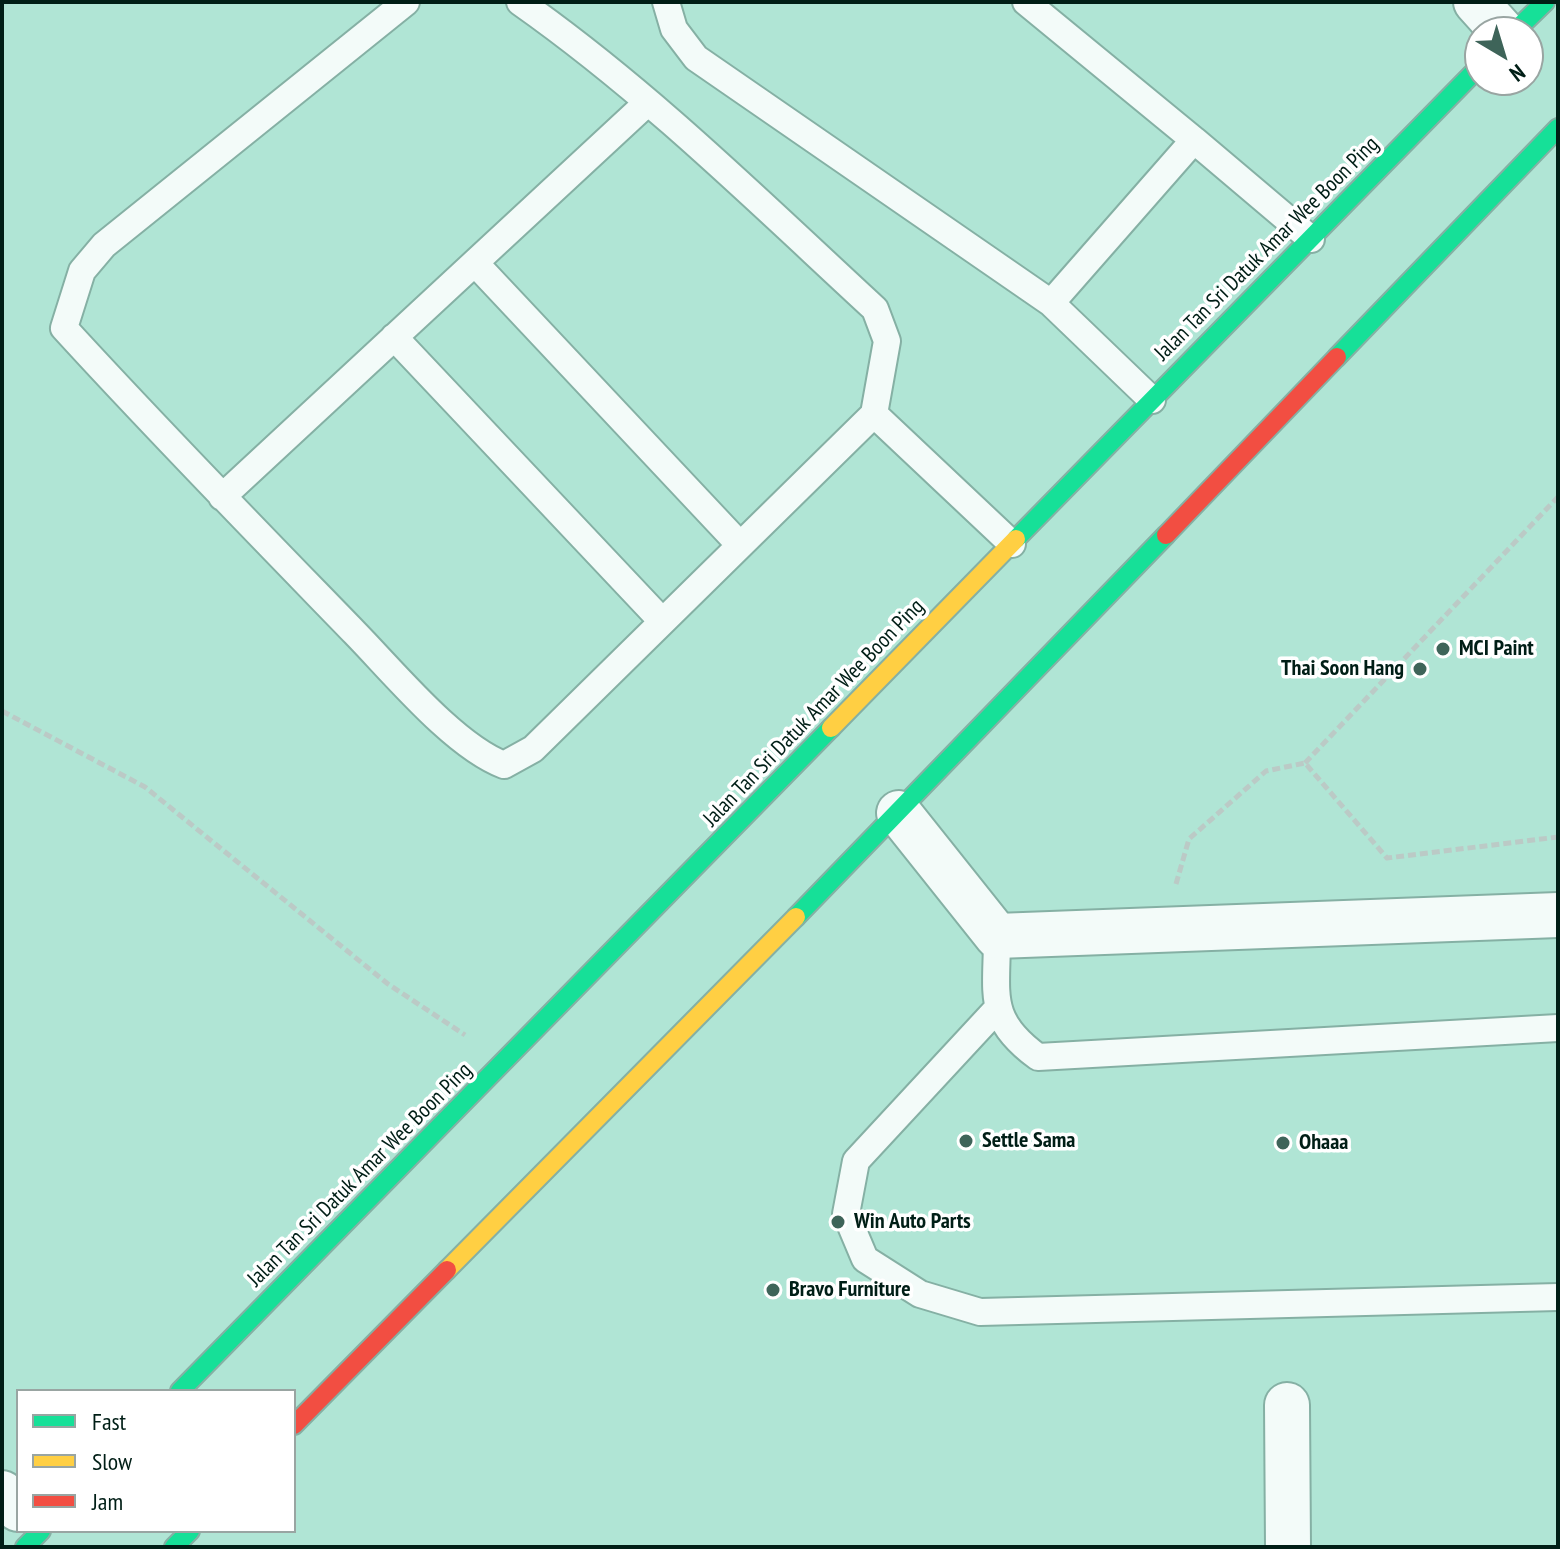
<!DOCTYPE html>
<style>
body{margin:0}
#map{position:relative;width:1560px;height:1549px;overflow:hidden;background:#b0e5d5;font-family:"PT Sans Narrow",sans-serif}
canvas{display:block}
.frame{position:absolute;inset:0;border:4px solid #001e16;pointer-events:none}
.legend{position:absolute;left:16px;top:1389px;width:280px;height:144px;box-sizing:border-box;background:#fff;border:2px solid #99a5a2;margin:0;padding:10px 14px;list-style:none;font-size:24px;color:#001e16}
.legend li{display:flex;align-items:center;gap:16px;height:40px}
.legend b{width:40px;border:2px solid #99a5a2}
.north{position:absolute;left:1464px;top:16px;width:80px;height:80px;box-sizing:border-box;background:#fff;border:2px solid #99a5a2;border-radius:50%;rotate:142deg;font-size:22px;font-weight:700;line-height:32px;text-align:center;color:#001e16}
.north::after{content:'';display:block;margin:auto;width:28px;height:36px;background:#3e6459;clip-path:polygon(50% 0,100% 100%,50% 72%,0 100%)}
</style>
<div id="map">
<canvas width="1560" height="1549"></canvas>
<div class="frame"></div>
<ul class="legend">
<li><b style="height:10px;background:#16e098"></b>Fast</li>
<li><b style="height:10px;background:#ffcf43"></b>Slow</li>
<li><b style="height:10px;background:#f24e42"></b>Jam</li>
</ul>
<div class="north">N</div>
</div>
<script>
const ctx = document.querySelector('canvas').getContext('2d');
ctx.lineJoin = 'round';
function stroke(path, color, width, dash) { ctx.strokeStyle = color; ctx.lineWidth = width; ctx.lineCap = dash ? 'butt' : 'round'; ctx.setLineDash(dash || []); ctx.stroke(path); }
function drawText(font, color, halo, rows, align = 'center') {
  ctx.font = font + ' "PT Sans Narrow",sans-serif'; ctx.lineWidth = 7; ctx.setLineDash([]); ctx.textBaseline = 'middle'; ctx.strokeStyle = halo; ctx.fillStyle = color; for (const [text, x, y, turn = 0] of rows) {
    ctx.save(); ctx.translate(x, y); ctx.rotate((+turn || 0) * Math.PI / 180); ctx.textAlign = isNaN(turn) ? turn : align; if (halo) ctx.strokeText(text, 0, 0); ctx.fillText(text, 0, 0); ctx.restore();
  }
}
const lane = new Path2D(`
 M406,2L104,245L82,271L64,328C159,432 257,532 355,633C394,673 454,746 504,765L533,749L874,414L887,341L875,309C760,203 648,92 520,2
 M666,2L674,29L696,58L1051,303
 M1026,2L1194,140
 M475,263L740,545
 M394,337L662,621
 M1152,400L1051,303L1194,140L1311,239
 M874,414L1012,544
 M222,497L647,103
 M997,936C997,995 986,1019 1038,1057L1558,1028
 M997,1009L856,1161L846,1214L865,1259L920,1294L980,1312L1558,1297`);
const street = new Path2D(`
 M1476,2L1503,32
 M899,813L997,936L1558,915
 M1287,1405L1288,1547
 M2,1493L18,1509`);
const fast = new Path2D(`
 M1514,32L1545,2
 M1337,357L1558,128
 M1016,539L1480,66
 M796,917L1166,535
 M180,1391L831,728
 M25,1547L41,1531
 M174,1547L190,1531`);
const slow = new Path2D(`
 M831,728L1016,539
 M447,1270L796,917`);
const jam = new Path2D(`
 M1166,535L1337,357
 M294,1425L447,1270`);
stroke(lane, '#85b0a4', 30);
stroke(street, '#85b0a4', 48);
stroke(fast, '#85b0a4', 22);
stroke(slow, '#85b0a4', 22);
stroke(jam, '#85b0a4', 22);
stroke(new Path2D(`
 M2,711L145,787L388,984L465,1035
 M1305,763L1558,497
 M1176,884L1189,839L1266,771L1305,763L1387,858L1558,837`), '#bbcac6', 5, [8, 4]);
stroke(lane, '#f3fbf9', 26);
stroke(street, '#f3fbf9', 44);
stroke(fast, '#16e098', 18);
stroke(slow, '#ffcf43', 18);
stroke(jam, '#f24e42', 18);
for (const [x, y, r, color] of [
 [1443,649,8,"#3e6459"],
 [1420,669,8,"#3e6459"],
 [966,1141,8,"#3e6459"],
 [1283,1143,8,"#3e6459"],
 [838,1222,8,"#3e6459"],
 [773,1290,8,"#3e6459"]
]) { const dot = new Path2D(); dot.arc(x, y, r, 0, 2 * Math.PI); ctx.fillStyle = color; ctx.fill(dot); stroke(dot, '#fff', 3); }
drawText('22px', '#001e16', '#fff', [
 ["Jalan Tan Sri Datuk Amar Wee Boon Ping",1267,249,-45],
 ["Jalan Tan Sri Datuk Amar Wee Boon Ping",814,713,-46],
 ["Jalan Tan Sri Datuk Amar Wee Boon Ping",360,1175,-45]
]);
drawText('bold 22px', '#001e16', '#fff', [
 ["MCI Paint",1459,649],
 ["Thai Soon Hang",1404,669,"right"],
 ["Settle Sama",982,1141],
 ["Ohaaa",1299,1143],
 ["Win Auto Parts",854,1222],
 ["Bravo Furniture",789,1290]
], 'left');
</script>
